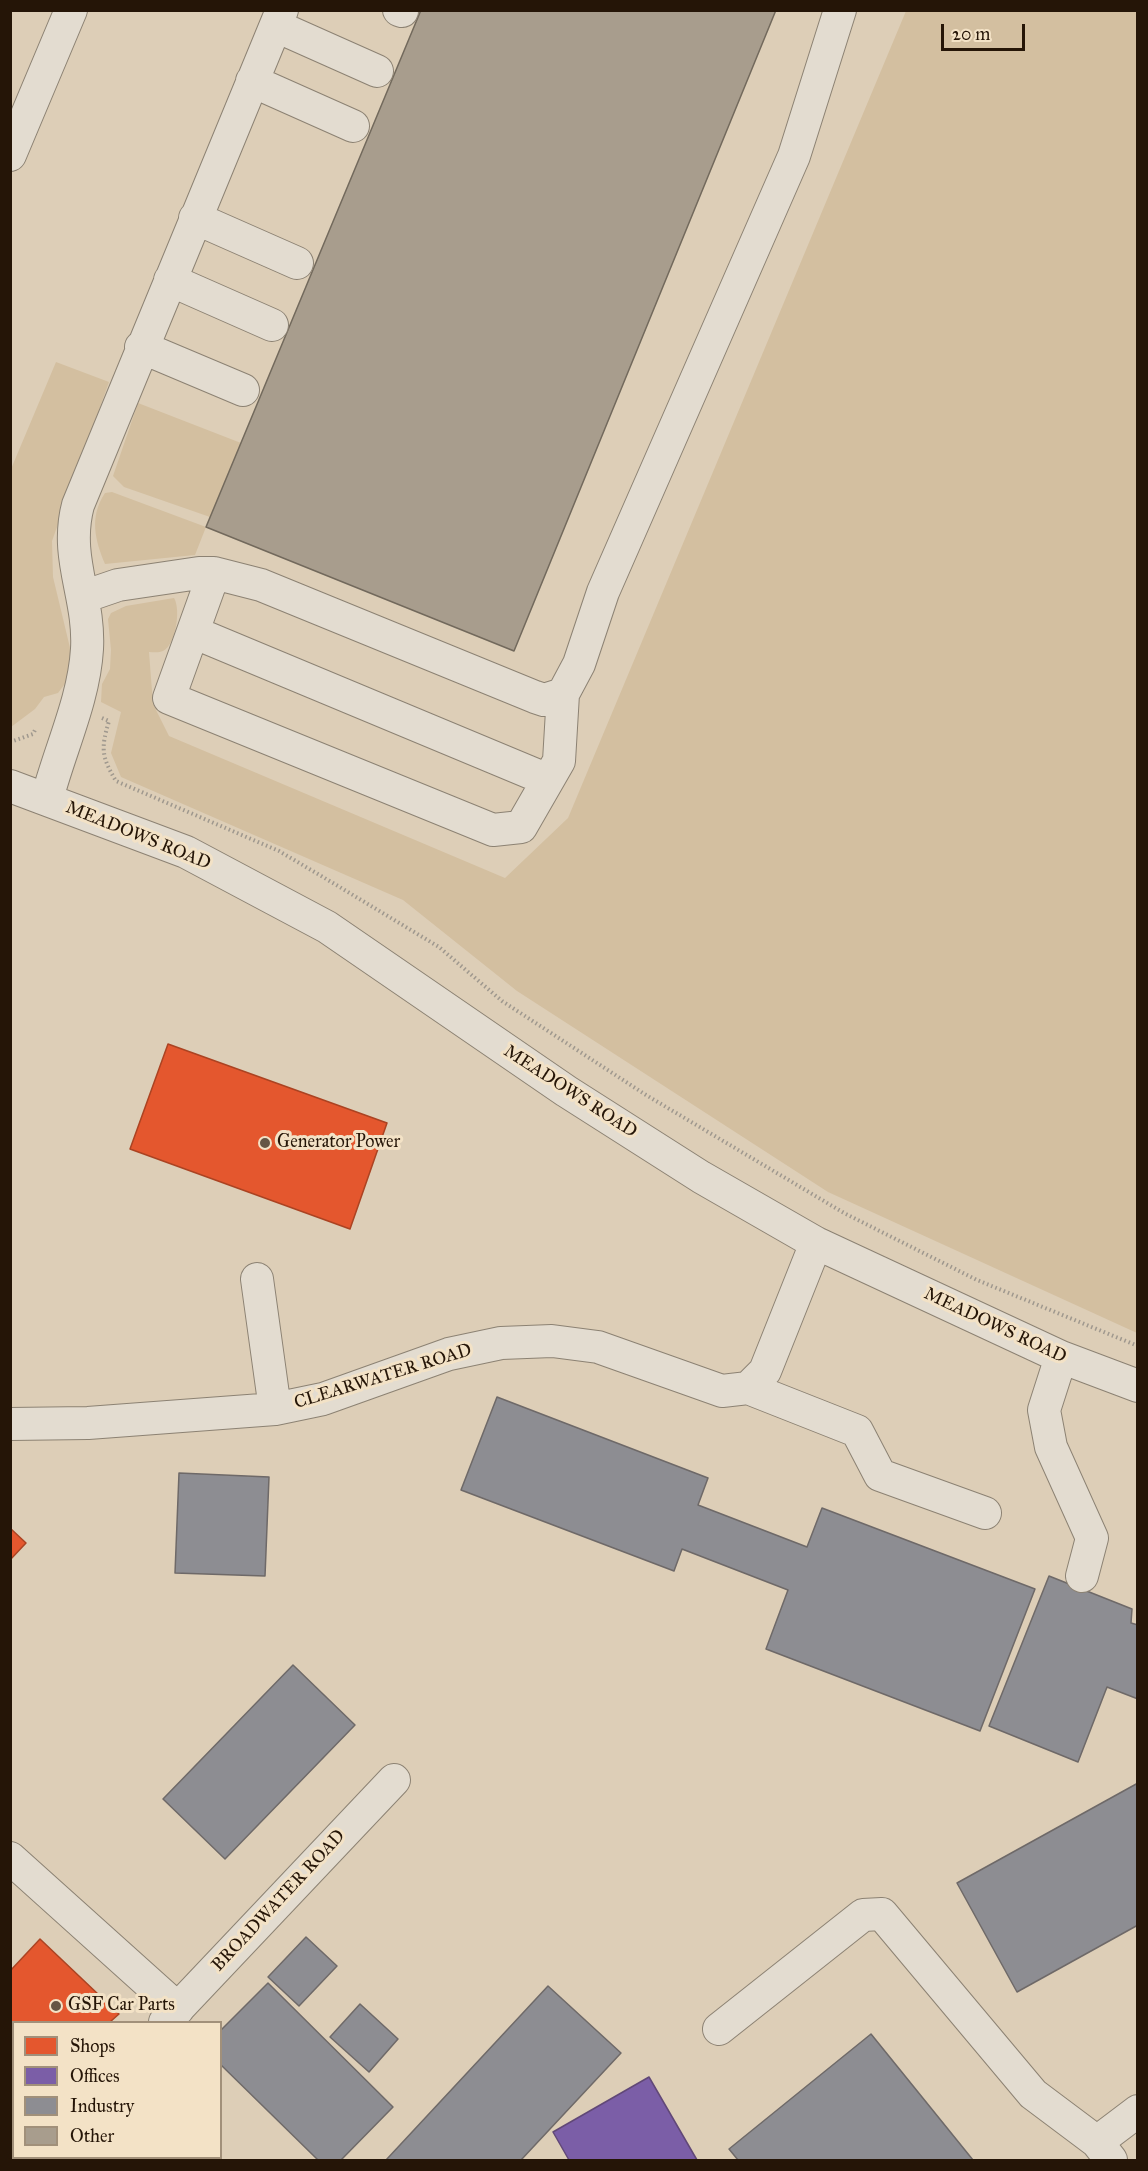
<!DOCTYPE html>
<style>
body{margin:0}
#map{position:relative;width:1148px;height:2171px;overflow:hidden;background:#ddceb7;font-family:"IM FELL Great Primer",serif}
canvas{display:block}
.frame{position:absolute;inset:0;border:12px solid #251507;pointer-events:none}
.legend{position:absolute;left:12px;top:2021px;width:210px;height:138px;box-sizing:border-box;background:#f3e2c6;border:2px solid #a1907a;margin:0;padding:8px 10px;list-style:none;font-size:18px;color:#251507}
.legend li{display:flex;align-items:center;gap:12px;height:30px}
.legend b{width:30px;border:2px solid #a1907a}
.scale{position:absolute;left:941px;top:24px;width:84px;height:27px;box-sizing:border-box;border:3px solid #251507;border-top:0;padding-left:8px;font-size:18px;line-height:21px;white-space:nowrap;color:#251507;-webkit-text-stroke:4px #f3e2c6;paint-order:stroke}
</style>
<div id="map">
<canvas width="1148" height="2171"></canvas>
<div class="frame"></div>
<ul class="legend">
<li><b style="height:16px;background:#e4572e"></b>Shops</li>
<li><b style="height:16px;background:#7b5ea7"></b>Offices</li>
<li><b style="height:16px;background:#8d8d92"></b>Industry</li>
<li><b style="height:16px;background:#a89d8d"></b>Other</li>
</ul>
<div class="scale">20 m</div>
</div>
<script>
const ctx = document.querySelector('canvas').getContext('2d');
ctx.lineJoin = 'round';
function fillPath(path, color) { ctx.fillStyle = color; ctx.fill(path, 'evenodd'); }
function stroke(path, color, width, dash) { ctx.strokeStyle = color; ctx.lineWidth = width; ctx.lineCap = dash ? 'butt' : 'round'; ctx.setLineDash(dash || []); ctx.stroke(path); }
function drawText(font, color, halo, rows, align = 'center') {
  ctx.font = font + ' "IM FELL Great Primer",serif'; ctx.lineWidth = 6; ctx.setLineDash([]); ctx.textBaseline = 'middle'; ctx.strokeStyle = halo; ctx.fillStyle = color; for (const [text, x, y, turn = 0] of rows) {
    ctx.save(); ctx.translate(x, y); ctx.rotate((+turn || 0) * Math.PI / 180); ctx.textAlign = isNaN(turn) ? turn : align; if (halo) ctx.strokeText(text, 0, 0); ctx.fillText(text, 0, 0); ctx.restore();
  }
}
fillPath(new Path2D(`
 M906,11H1137V1333L828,1192L517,991L403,900L121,777L111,753L121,712L101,702L102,684L110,669L111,650L108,619L111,613L126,606L174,598C181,609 176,645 163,651C159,653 153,652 149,652L153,704L169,736L505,878L568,818Z
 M56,362L109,382L52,541L53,577L71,652L67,681L58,693L44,697L35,709L11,727V469Z
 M138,403L241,443L210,517L124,487L113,476Z
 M112,492L206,527L195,555L105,564C95,540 89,517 105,493Z`), '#d3bfa0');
const shops = new Path2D(`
 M168,1044L387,1123L350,1229L130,1149Z
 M10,1528L26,1543L10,1560Z
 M40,1939L119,2014L110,2022H14V2126L10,2129V1971Z`);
fillPath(shops, '#e4572e');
stroke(shops, '#ab4322', 1.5);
const offices = new Path2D(`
 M649,2077L697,2160H569L553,2132Z`);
fillPath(offices, '#7b5ea7');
stroke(offices, '#614877', 1.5);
const industry = new Path2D(`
 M497,1397L708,1478L698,1505L807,1547L822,1508L1035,1589L980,1731L766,1649L788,1590L682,1549L674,1571L461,1490Z
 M179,1473L269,1477L265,1576L175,1573Z
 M1049,1576L1132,1609L1131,1623L1138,1625V1699L1107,1687L1078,1762L989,1726Z
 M293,1665L355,1725L225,1859L163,1799Z
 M1138,1783V1925L1017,1992L957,1883Z
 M306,1937L337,1966L299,2006L268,1977Z
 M268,1983L393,2107L341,2160H318L220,2064V2031Z
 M548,1986L621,2053L521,2160H386Z
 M360,2004L398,2039L369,2072L330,2037Z
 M871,2034L973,2160H738L729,2149Z`);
fillPath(industry, '#8d8d92');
stroke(industry, '#6e6968', 1.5);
const building = new Path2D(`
 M421,10H776L514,651L206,527Z`);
fillPath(building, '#a89d8d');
stroke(building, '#72695c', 1.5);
const minor = new Path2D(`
 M399,10L402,11
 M276,26L377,71
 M252,81L353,126
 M10,155L71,10
 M195,218L297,263
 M170,280L272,325
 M141,347L243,390
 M214,573L169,698L493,830L521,827L559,761L563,694
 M83,597L118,585L199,573H214L261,585L535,697L544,700L563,694L579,664L603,592L794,156L840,10
 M193,632L548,780
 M10,786L186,852L327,927L566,1091L701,1177L816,1243L1061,1357L1138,1386
 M47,799C60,749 84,700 87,649C90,597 64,558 78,505L282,10
 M257,1279L275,1409
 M1061,1357L1044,1410L1051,1447L1092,1538L1082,1576
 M748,1388L857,1431L880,1475L985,1513
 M10,1424L88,1423L275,1409L323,1399L449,1354L501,1343L552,1341L598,1347L722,1391L748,1388L765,1371L816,1243
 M10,1858L178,2009
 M165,2022L394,1780
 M719,2029L863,1915L882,1914L1033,2094L1097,2142L1111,2160
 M1097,2142L1138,2111
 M35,2160L37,2158`);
stroke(minor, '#8c8273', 34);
stroke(new Path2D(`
 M102,718L109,721C101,748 101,756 116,781L279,851L333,883L439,947L502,1001L646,1095L844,1213L977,1280L1138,1346
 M10,742L33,734L35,730`), '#9f988e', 4, [1.5, 3]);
stroke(minor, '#e3dcd0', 32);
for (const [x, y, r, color] of [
 [265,1143,6,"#655645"],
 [56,2006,6,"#655645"]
]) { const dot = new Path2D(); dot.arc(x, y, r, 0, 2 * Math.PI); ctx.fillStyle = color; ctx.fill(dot); stroke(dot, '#f3e2c6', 2); }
drawText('18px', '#251507', '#f3e2c6', [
 ["MEADOWS ROAD",138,836,22],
 ["MEADOWS ROAD",570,1092,33],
 ["MEADOWS ROAD",995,1326,25],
 ["CLEARWATER ROAD",383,1377,-17],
 ["BROADWATER ROAD",279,1901,-47]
]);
drawText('18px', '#251507', '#f3e2c6', [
 ["Generator Power",277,1143],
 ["GSF Car Parts",68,2006]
], 'left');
</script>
